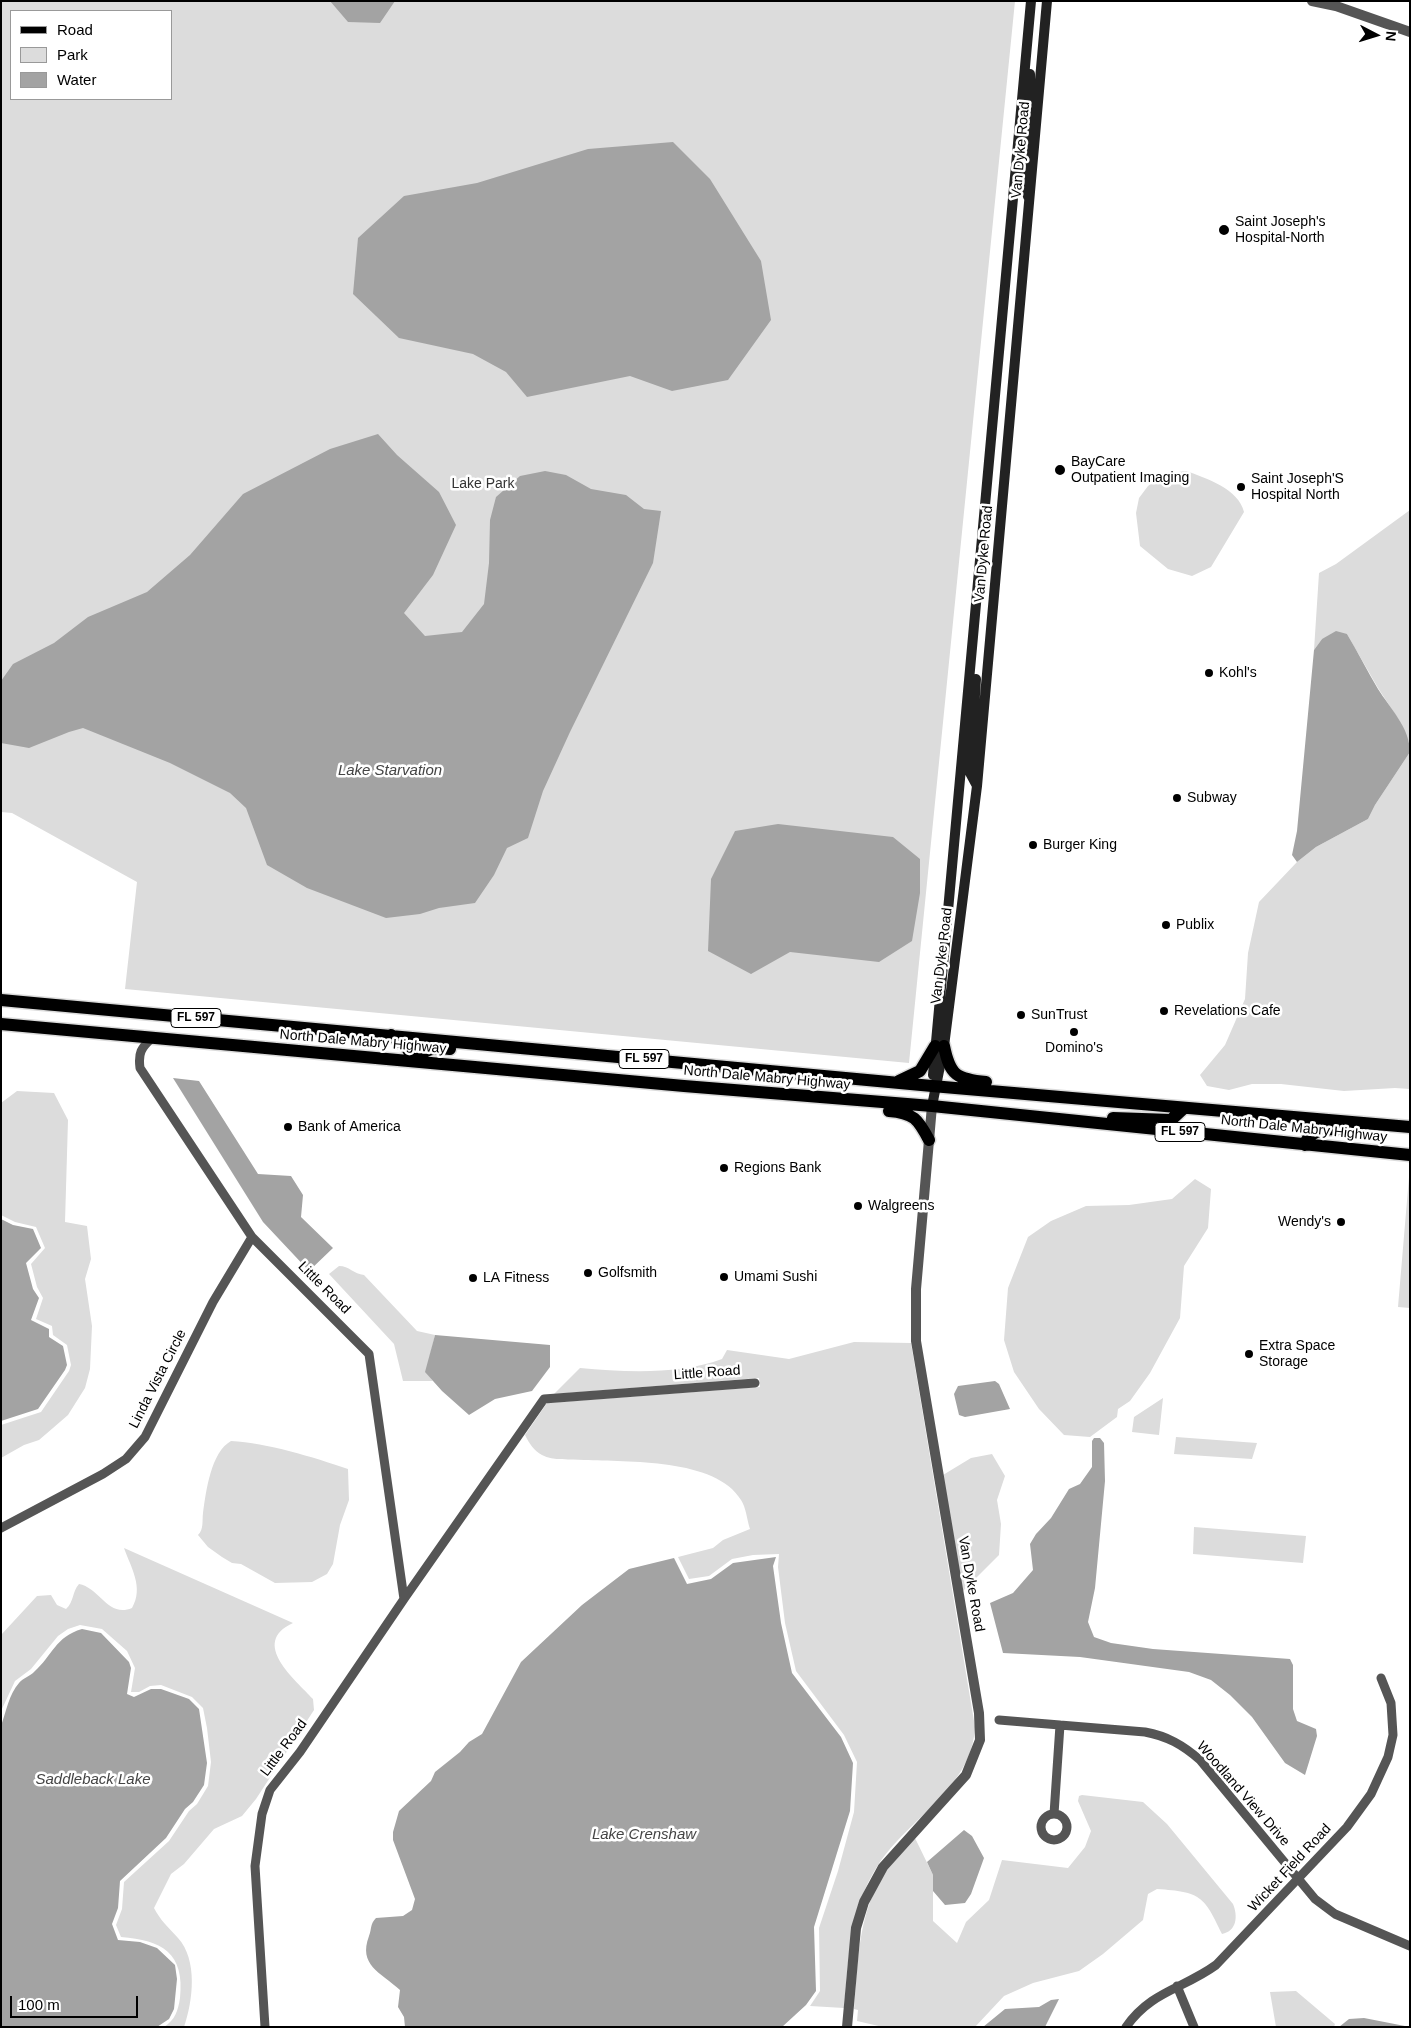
<!DOCTYPE html>
<style>
body{margin:0}
#map{position:relative;width:1411px;height:2028px;overflow:hidden;background:#fff;font-family:Arial,sans-serif}
canvas{display:block}
.frame{position:absolute;inset:0;border:2px solid #000;pointer-events:none}
.legend{position:absolute;left:10px;top:10px;width:162px;height:90px;box-sizing:border-box;background:#fff;border:1px solid #999;margin:0;padding:6px 9px;list-style:none;font-size:15px;color:#000}
.legend li{display:flex;align-items:center;gap:10px;height:25px}
.legend b{width:25px;border:1px solid #999}
.north{position:absolute;left:1351px;top:10px;width:50px;height:50px;-webkit-text-stroke:4px #fff;paint-order:stroke;rotate:95deg;font-size:14px;font-weight:700;line-height:20px;text-align:center;color:#000}
.north::after{content:'';display:block;margin:auto;width:18px;height:22px;background:#000;clip-path:polygon(50% 0,100% 100%,50% 72%,0 100%)}
.scale{position:absolute;left:10px;top:1996px;width:128px;height:22px;box-sizing:border-box;border:2px solid #000;border-top:0;padding-left:6px;font-size:15px;line-height:18px;white-space:nowrap;color:#000;-webkit-text-stroke:4px #fff;paint-order:stroke}
</style>
<div id="map">
<canvas width="1411" height="2028"></canvas>
<div class="frame"></div>
<ul class="legend">
<li><b style="height:6px;background:#000"></b>Road</li>
<li><b style="height:14px;background:#dcdcdc"></b>Park</li>
<li><b style="height:14px;background:#a3a3a3"></b>Water</li>
</ul>
<div class="north">N</div>
<div class="scale">100 m</div>
</div>
<script>
const ctx = document.querySelector('canvas').getContext('2d');
ctx.lineJoin = 'round';
function fillPath(path, color) { ctx.fillStyle = color; ctx.fill(path, 'evenodd'); }
function stroke(path, color, width, dash) { ctx.strokeStyle = color; ctx.lineWidth = width; ctx.lineCap = dash ? 'butt' : 'round'; ctx.setLineDash(dash || []); ctx.stroke(path); }
function drawText(font, color, halo, rows, align = 'center') {
  ctx.font = font + ' Arial,sans-serif'; ctx.lineWidth = 5; ctx.setLineDash([]); ctx.textBaseline = 'middle'; ctx.strokeStyle = halo; ctx.fillStyle = color; for (const [text, x, y, turn = 0] of rows) {
    ctx.save(); ctx.translate(x, y); ctx.rotate((+turn || 0) * Math.PI / 180); ctx.textAlign = isNaN(turn) ? turn : align; if (halo) ctx.strokeText(text, 0, 0); ctx.fillText(text, 0, 0); ctx.restore();
  }
}
fillPath(new Path2D(`
 M1,1H1015L909,1063L125,989L137,882L12,813L1,812ZM11,11H171V99H11Z
 M1186,471C1206,478 1239,489 1244,512L1211,567L1192,576L1168,569L1140,546L1136,513L1139,498L1148,486L1163,474Z
 M1410,510V745L1401,723L1378,688L1347,634L1322,639L1314,650L1319,573L1336,564Z
 M1410,752V1089L1395,1088L1344,1091L1281,1084H1252L1229,1090L1207,1086L1200,1075L1225,1045L1245,999L1248,953L1259,902L1297,862L1316,847L1368,819L1375,805Z
 M17,1091L54,1093L68,1120L65,1222L87,1226L91,1259L85,1279L92,1326L90,1369L85,1388L68,1415L53,1428L39,1440L24,1445L1,1458V1425L41,1412L69,1371L71,1365L67,1345L53,1335L52,1326L36,1319L43,1298L37,1287L31,1264L45,1248L36,1227L15,1222L1,1215V1103Z
 M1409,1177H1410V1308L1398,1307Z
 M1195,1179L1211,1189L1208,1228L1184,1266L1180,1318L1150,1373L1130,1401L1118,1409L1117,1417L1090,1437L1064,1435L1039,1409L1014,1372L1004,1340L1008,1288L1028,1237L1051,1221L1086,1206L1129,1205L1172,1199Z
 M339,1266C349,1266 354,1274 364,1275L417,1331L435,1335L426,1372L433,1381H403L394,1344L329,1274Z
 M854,1342L911,1343L975,1727C972,1788 909,1818 878,1865C849,1910 849,1956 844,2008L810,2006L820,1991L819,1928L838,1871L854,1812L857,1762L844,1735L796,1671L785,1623L778,1567L779,1554L753,1555L732,1559L709,1576L689,1579L678,1557L713,1548L723,1540L750,1529C747,1520 746,1507 741,1500C716,1458 627,1462 584,1460C571,1459 553,1461 542,1455C534,1451 529,1443 525,1435L547,1403L760,1387L759,1378L554,1394L580,1368C625,1372 679,1375 722,1359L727,1350L789,1359Z
 M1163,1398L1159,1435L1132,1432L1134,1417Z
 M1176,1437L1257,1443L1252,1459L1174,1454Z
 M231,1441C267,1443 313,1457 348,1469L349,1500L340,1525L333,1564L327,1574L312,1582L275,1583L241,1564L232,1563L222,1557L208,1547L198,1535C204,1529 202,1521 203,1513C206,1491 211,1452 231,1441Z
 M992,1454L1005,1476L997,1500L1001,1524L999,1555L963,1591L943,1475L971,1458Z
 M1194,1527L1306,1536L1303,1563L1193,1554Z
 M124,1548L293,1623C249,1643 296,1680 313,1699L314,1710L256,1799L242,1816L214,1829L184,1864L171,1874L154,1908C160,1920 169,1928 178,1938C198,1960 193,2001 184,2027H164C175,2020 178,2011 180,1998C185,1953 162,1940 121,1937L116,1925L122,1909L124,1882L169,1841L189,1811L197,1804L208,1786L211,1762L207,1728L203,1708L192,1697L161,1685L150,1686L139,1692H131L135,1668L127,1651L102,1629L80,1625L68,1629L58,1636L31,1669L15,1681L1,1711V1635L37,1596L51,1595L57,1605L66,1609C74,1602 72,1592 79,1584C100,1588 108,1618 132,1608C144,1587 131,1568 124,1548Z
 M1082,1795L1143,1802L1167,1824L1233,1904C1238,1916 1237,1931 1222,1934C1204,1896 1201,1892 1157,1889L1148,1894L1143,1920L1103,1954L1079,1971L1033,1983L1004,1996L975,2027H883L857,2021L858,2010L854,2009C858,1961 858,1910 887,1869C895,1858 906,1848 915,1838L933,1875V1921L957,1943L966,1922L989,1900L1002,1860L1068,1868L1085,1847L1091,1831L1078,1801L1079,1796Z
 M1296,1991L1335,2024L1334,2027H1276L1270,1992Z`), '#dcdcdc');
fillPath(new Path2D(`
 M330,1H395L380,23L348,22Z
 M673,142L710,179L761,261L771,320L728,380L672,391L630,376L527,397L506,372L473,354L399,338L353,294L358,238L404,196L477,183L588,149Z
 M378,434L397,455L439,492L456,525L433,575L404,613L425,636L462,632L484,604L489,563L490,520L496,497L520,476L545,471L566,475L591,489L626,495L644,509L661,511L653,563L570,732L543,791L528,838L507,848L494,875L475,903L439,908L420,914L386,918L307,888L267,865L246,808L230,793L170,763L83,728L69,732L29,748L1,743V681L13,664L54,643L88,617L147,592L190,555L243,494L330,449Z
 M1336,631L1347,634C1358,652 1367,671 1378,689C1390,708 1410,728 1410,752L1375,805L1368,819L1316,847L1297,862L1292,855L1297,831L1314,650L1322,639Z
 M778,824L893,837L920,859V893L912,941L879,962L790,952L751,974L708,951L711,879L735,831Z
 M173,1078L199,1081L258,1174L291,1176L303,1195L301,1217L333,1248L309,1271L263,1222Z
 M1,1219L13,1225L33,1229L41,1248L26,1263L33,1289L39,1298L31,1320L49,1329V1337L63,1346L67,1365L65,1370L38,1409L1,1421Z
 M435,1335L550,1345V1367L532,1391L495,1399L469,1415L442,1391L425,1372Z
 M995,1381L999,1384L1010,1409L965,1417L959,1415L954,1394L958,1386Z
 M1094,1438H1100L1104,1443L1105,1481L1095,1588L1088,1622L1094,1637L1111,1643L1153,1649L1290,1659L1293,1665V1709L1297,1721L1316,1729L1317,1736L1305,1775L1285,1763L1252,1717L1230,1695L1211,1680L1189,1672L1080,1657L1003,1653L990,1603L1013,1593L1033,1570L1030,1544L1036,1534L1051,1518L1069,1489L1080,1484L1092,1467V1441Z
 M776,1557L773,1566L781,1623L792,1673L841,1737L853,1763L850,1811L814,1927L816,1991L806,2005L782,2027H405L404,2017L398,2007L400,1990C380,1972 358,1965 369,1936C372,1928 370,1924 376,1918L403,1916L412,1910L415,1899L393,1840V1832L399,1811L431,1781L435,1772L460,1752L469,1742L482,1734L521,1662L582,1605L629,1569L674,1558L687,1584L711,1579L733,1563Z
 M82,1629L101,1633L129,1662L131,1668L127,1694L134,1697L151,1689H161L189,1699L199,1709L207,1763L204,1785L193,1802L185,1809L166,1838L120,1881L118,1908L112,1924L118,1940L140,1942L157,1948L175,1965L177,1979L174,2009L169,2019L157,2027H1V1726C6,1712 9,1694 19,1683C23,1678 30,1676 34,1672C53,1655 55,1637 82,1629Z
 M964,1830L972,1836L984,1858L971,1894L965,1903L945,1905L933,1891V1875L927,1862Z
 M1059,1999L1045,2027H983L1005,2009L1039,2007L1051,2000Z
 M1364,2018L1410,2027H1339L1349,2019Z`), '#a3a3a3');
const primary = new Path2D(`
 M1,1000L932,1086L1410,1127
 M1,1024L684,1086L932,1106L1410,1155
 M391,1035L407,1048L415,1061
 M944,1046C950,1076 957,1079 986,1082
 M415,1061C423,1048 436,1047 450,1049
 M899,1081L920,1071L935,1046
 M889,1111C914,1113 918,1119 929,1140
 M1113,1118L1171,1120L1184,1108
 M1305,1145C1311,1123 1340,1130 1357,1131`);
stroke(primary, '#dbdbdb', 15);
stroke(new Path2D(`
 M152,1038C141,1048 138,1053 140,1068L252,1237L369,1354L404,1599L300,1752L270,1790L262,1814L255,1866L265,2027
 M1,1528L103,1474L126,1459L145,1437L213,1302L252,1237
 M404,1599L544,1399L755,1383
 M999,1720L1145,1732C1167,1736 1183,1745 1200,1760L1315,1899L1335,1914L1410,1946
 M1041 1827a13 13 0 1 1 26 0a13 13 0 1 1-26 0Z
 M1054,1814L1060,1725
 M1177,1986L1194,2027
 M1126,2027C1151,1991 1183,1989 1216,1965L1347,1827L1371,1794L1388,1757L1393,1735L1391,1703L1381,1678`), '#555', 9);
stroke(new Path2D(`
 M1312,1L1336,6L1410,32
 M847,2027L856,1928L864,1902L883,1867L966,1775L980,1740L979,1713L916,1341V1289L932,1106`), '#555', 10);
stroke(new Path2D(`
 M1029,198C1018,184 1031,98 1030,74
 M976,679L970,773L977,786
 M933,1075L1031,1
 M932,1106L944,1046L977,786L1047,1`), '#222', 10);
stroke(primary, '#000', 12);
for (const [x, y, r, color] of [
 [1224,230,6,"#000"],
 [1060,470,6,"#000"],
 [1241,487,5,"#000"],
 [1209,673,5,"#000"],
 [1177,798,5,"#000"],
 [1033,845,5,"#000"],
 [1166,925,5,"#000"],
 [1164,1011,5,"#000"],
 [1021,1015,5,"#000"],
 [1074,1032,5,"#000"],
 [288,1127,5,"#000"],
 [724,1168,5,"#000"],
 [858,1206,5,"#000"],
 [1341,1222,5,"#000"],
 [588,1273,5,"#000"],
 [724,1277,5,"#000"],
 [473,1278,5,"#000"],
 [1249,1354,5,"#000"]
]) { const dot = new Path2D(); dot.arc(x, y, r, 0, 2 * Math.PI); ctx.fillStyle = color; ctx.fill(dot); stroke(dot, '#fff', 2); }
for (const [x, y, w] of [
 [196,1018,50],
 [644,1059,50],
 [1180,1132,50]
]) { const box = new Path2D(); box.roundRect(x - w / 2, y - 9.5, w, 19, 4); ctx.fillStyle = '#fff'; ctx.fill(box); stroke(box, '#000', 1); }
drawText('bold 12px', '#000', null, [
 ["FL 597",196,1018],
 ["FL 597",644,1059],
 ["FL 597",1180,1132]
]);
drawText('14px', '#000', '#fff', [
 ["Van Dyke Road",1021,150,-85],
 ["Van Dyke Road",984,554,-85],
 ["Van Dyke Road",942,956,-83],
 ["North Dale Mabry Highway",363,1042,5],
 ["North Dale Mabry Highway",767,1078,5],
 ["North Dale Mabry Highway",1304,1129,6],
 ["Little Road",324,1288,45],
 ["Little Road",707,1373,-4],
 ["Linda Vista Circle",158,1379,-63],
 ["Van Dyke Road",971,1584,80],
 ["Little Road",284,1748,-53],
 ["Woodland View Drive",1243,1794,49],
 ["Wicket Field Road",1290,1868,-47]
]);
drawText('14px', '#000', '#fff', [
 ["Saint Joseph's",1235,222],
 ["Hospital-North",1235,238],
 ["BayCare",1071,462],
 ["Outpatient Imaging",1071,478],
 ["Saint Joseph'S",1251,479],
 ["Hospital North",1251,495],
 ["Kohl's",1219,673],
 ["Subway",1187,798],
 ["Burger King",1043,845],
 ["Publix",1176,925],
 ["Revelations Cafe",1174,1011],
 ["SunTrust",1031,1015],
 ["Domino's",1074,1048,"center"],
 ["Bank of America",298,1127],
 ["Regions Bank",734,1168],
 ["Walgreens",868,1206],
 ["Wendy's",1331,1222,"right"],
 ["Golfsmith",598,1273],
 ["Umami Sushi",734,1277],
 ["LA Fitness",483,1278],
 ["Extra Space",1259,1346],
 ["Storage",1259,1362]
], 'left');
drawText('14px', '#333', '#fff', [
 ["Lake Park",483,484]
]);
drawText('italic 15px', '#444', '#fff', [
 ["Lake Starvation",390,771],
 ["Saddleback Lake",93,1780],
 ["Lake Crenshaw",644,1835]
]);
</script>
